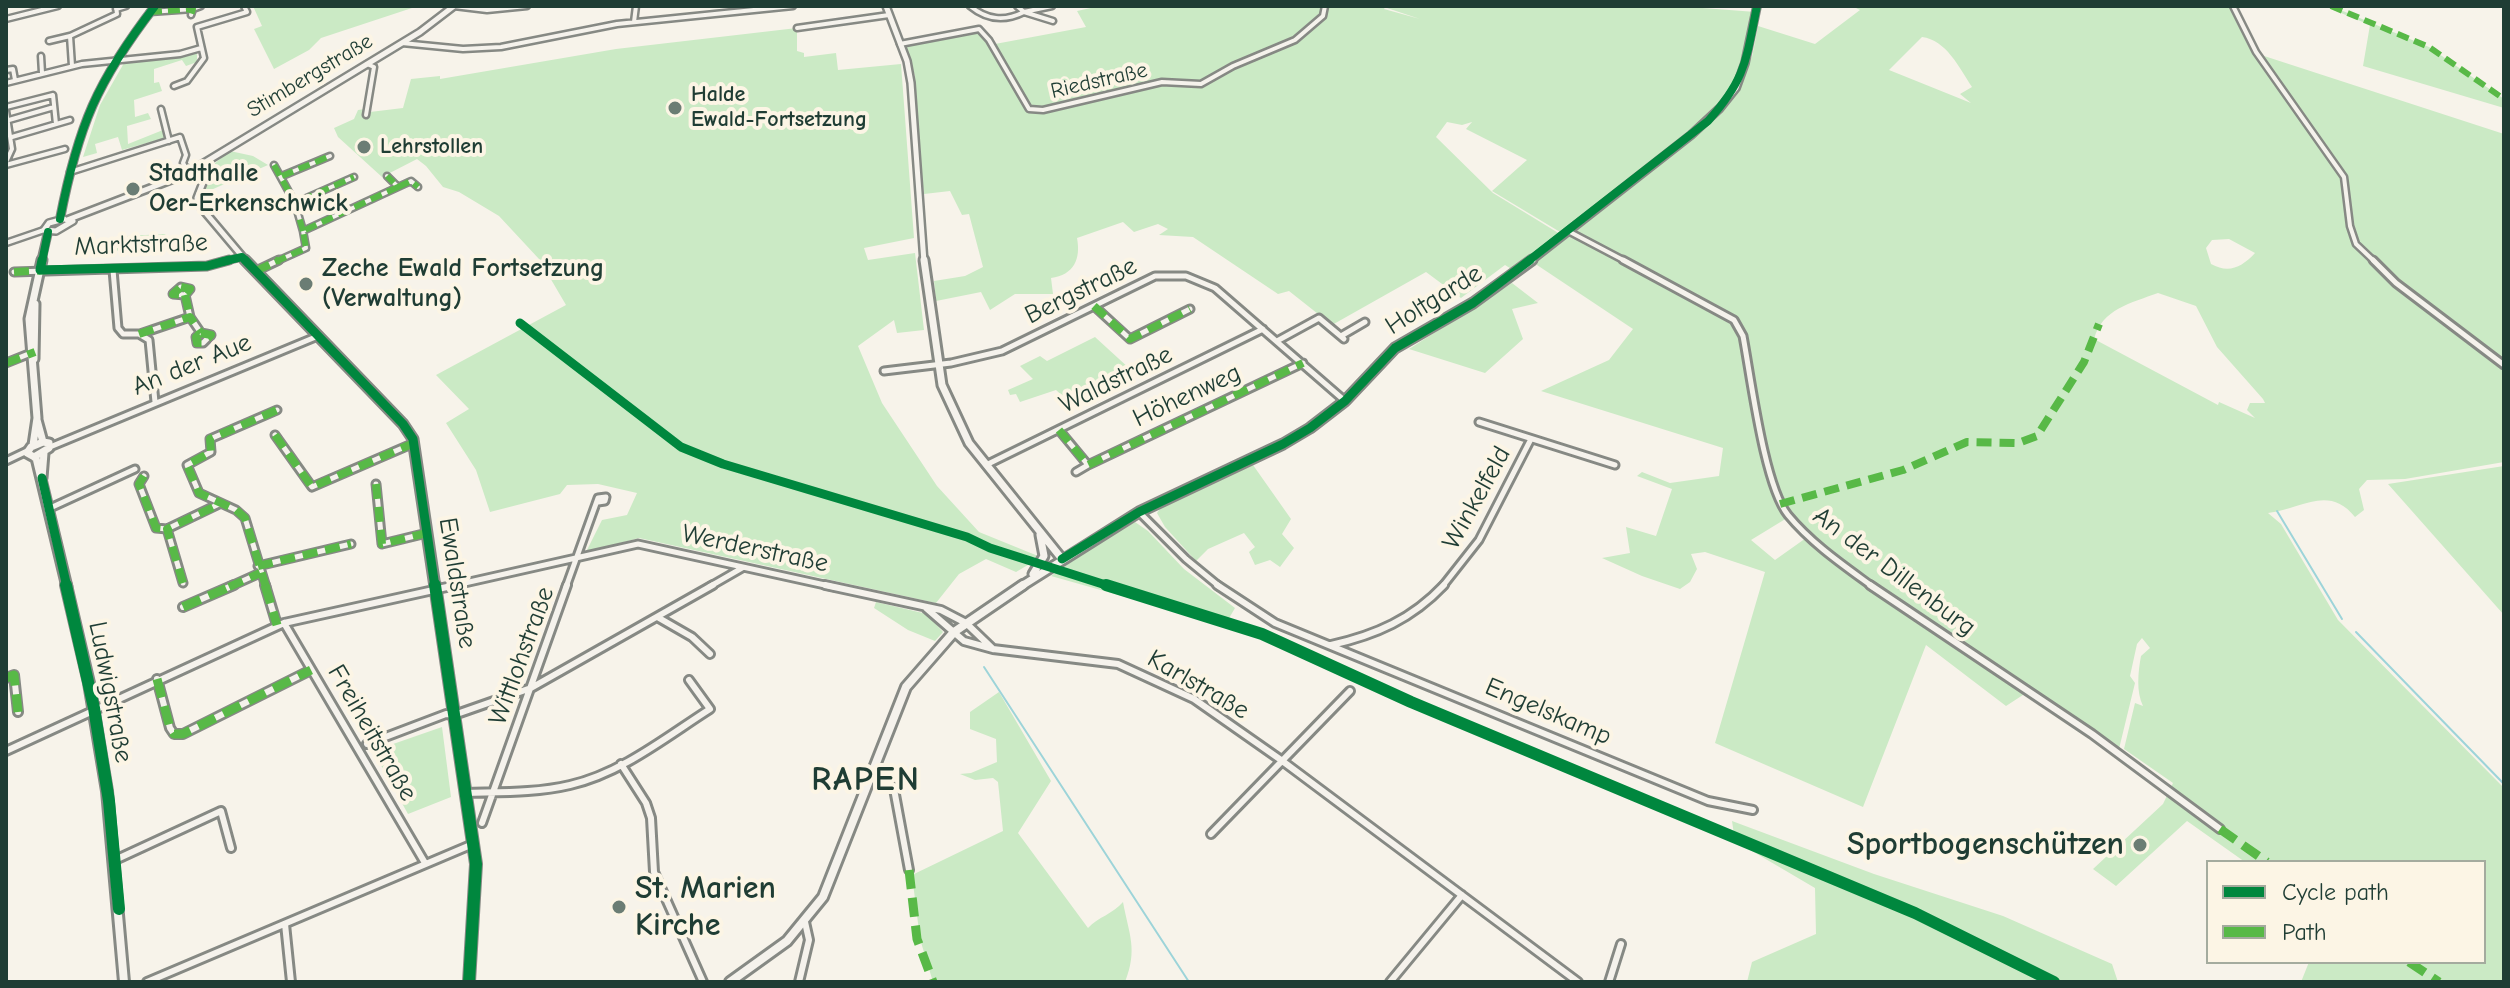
<!DOCTYPE html>
<meta charset="utf-8">
<style>
body{margin:0}
#map{position:relative;width:2510px;height:988px;overflow:hidden;background:#f7f3ea;font-family:"Comic Neue",sans-serif}
canvas{display:block}
.frame{position:absolute;inset:0;border:8px solid #1f3d34;pointer-events:none}
.legend{position:absolute;left:2206px;top:860px;width:280px;height:104px;box-sizing:border-box;background:#fcf5e5;border:2px solid #a4ab9e;margin:0;padding:10px 14px;list-style:none;font-size:24px;color:#1f3d34}
.legend li{display:flex;align-items:center;gap:16px;height:40px}
.legend b{width:40px;border:2px solid #a4ab9e}
</style>
<div id="map">
<canvas width="2510" height="988"></canvas>
<div class="frame"></div>
<ul class="legend">
<li><b style="height:10px;background:#00873e"></b>Cycle path</li>
<li><b style="height:10px;background:#58b947"></b>Path</li>
</ul>
</div>
<script>
const ctx = document.querySelector('canvas').getContext('2d');
ctx.lineJoin = 'round';
function fillPath(path, color) { ctx.fillStyle = color; ctx.fill(path, 'evenodd'); }
function stroke(path, color, width, dash) { ctx.strokeStyle = color; ctx.lineWidth = width; ctx.lineCap = dash ? 'butt' : 'round'; ctx.setLineDash(dash || []); ctx.stroke(path); }
function drawText(font, color, halo, rows, align = 'center') {
  ctx.font = font + ' "Comic Neue",sans-serif'; ctx.lineWidth = 8; ctx.setLineDash([]); ctx.textBaseline = 'middle'; ctx.strokeStyle = halo; ctx.fillStyle = color; for (const [text, x, y, turn = 0] of rows) {
    ctx.save(); ctx.translate(x, y); ctx.rotate((+turn || 0) * Math.PI / 180); ctx.textAlign = isNaN(turn) ? turn : align; if (halo) ctx.strokeText(text, 0, 0); ctx.fillText(text, 0, 0); ctx.restore();
  }
}
fillPath(new Path2D(`
 M253,6H415V7L321,38L309,50L274,69L254,29L262,26Z
 M1100,6H1386L1384,9L1420,19L1387,8L1676,6L1756,12L1746,62L1752,57L1758,26L1815,44L1860,10L1852,6H2233L2258,54L2504,134V462L2405,479L2367,480L2359,489L2364,510L2355,517C2329,484 2301,509 2268,513L2281,524L2338,620L2504,788V982H2301L2309,962H2484V862H2245L2187,821L2116,886L2093,869L2163,804L2173,783L2124,749L2135,703L2143,706C2136,692 2138,672 2141,656L2150,648L2142,638L2137,644L2130,676L2135,683L2118,753L1832,559L1926,628L2026,693L2006,706L1926,645L1863,807L1715,743L1765,572L1705,552L1691,554L1697,569L1690,582L1680,589L1642,576L1602,558L1630,553L1626,527L1656,536L1672,489L1637,476L1642,472L1670,483L1719,476L1723,448L1541,391L1609,360L1633,329L1531,261L1565,235L1492,191L1527,160L1466,129L1472,122L1462,125L1447,122L1436,137L1493,193L1560,234L1513,270L1505,265L1461,298L1426,272L1332,325L1289,291L1278,294L1193,237L1159,235L1168,229L1158,224L1134,232L1123,222L1077,238C1081,259 1074,275 1051,278L1053,294H1015L990,310L981,292L936,301L934,281L965,276L983,267L969,214L962,215L950,191L924,194L916,129L915,76L905,45L976,31L995,44L1086,27L1077,11ZM1922,37C1946,40 1959,67 1972,87L1960,94L1971,103L1889,70ZM2229,239L2255,253C2242,267 2229,274 2211,264L2206,248L2212,240ZM2158,293L2196,306L2217,347L2263,399L2265,403H2250L2247,410L2255,418L2219,402L2218,405L2094,339C2102,309 2131,303 2158,293ZM1751,369L1780,504L1806,538L1775,560L1751,540L1787,518C1756,473 1758,422 1751,369Z
 M2324,6H2331L2429,47L2504,99V108L2363,66L2370,25Z
 M797,28V51L804,53V57L836,53L838,70L901,64L914,238L864,248L868,260L915,253L924,330L897,333L894,320L858,346L882,403L937,486L979,532L1038,556V559L1016,572L986,559L959,574L936,603L639,538L586,552L602,520L627,515L637,493L598,484L567,485L560,494L490,512L476,470L446,423L469,409L436,375L566,305L539,259L499,216L459,192L443,187L426,166L417,159L382,177L338,137L334,128L354,119L358,110L365,109V116L370,112L403,108L411,79L440,76V79L616,49Z
 M197,52V62L186,66L182,60L154,69V83L159,82L162,91L134,100L135,117L148,113L151,119L127,126L128,144L163,130L165,138L122,150L118,137L95,144L97,153L83,157L100,105L124,63L180,57Z
 M230,151L253,156L268,165L204,193L215,163Z
 M165,234L171,241L154,248L112,251L126,236Z
 M1512,283L1538,303L1512,309L1523,339L1485,373L1409,349Z
 M1095,337L1130,369L1067,400L1056,390L1020,402L1016,394L1010,395L1008,390L1033,379L1020,366L1040,356L1047,361Z
 M1253,465L1291,519L1282,534L1294,548L1280,567L1270,560L1255,565L1249,552L1255,547L1244,533L1208,549L1196,561L1165,527L1157,513L1161,507Z
 M2504,466V615L2388,484Z
 M1135,522L1148,531L1184,569L1235,608L1225,625L1051,576L1114,532Z
 M876,602L927,614L943,632L935,641L908,630L874,608Z
 M999,692L1051,781L1018,833L1088,928C1098,917 1113,914 1123,902C1129,935 1138,949 1125,982H933L920,939L912,875L1003,831L998,782L993,778L975,780L960,774L971,773L997,762L996,739L970,729V712Z
 M442,727L451,797L408,814L373,751Z
 M1732,821L1874,874L2003,916L2112,964L2118,982H1747L1752,962L1816,934L1815,888L1735,841Z`), '#cbeac5');
stroke(new Path2D(`
 M2277,511L2342,619
 M2356,632L2504,784
 M984,667L1189,982`), '#9dd4d9', 2);
const streetFar2 = new Path2D(`
 M454,6L487,10L527,6
 M970,6C987,20 1004,22 1024,12L1017,6
 M1052,6L1024,12L1053,21
 M2233,6L2256,52L2344,177L2350,226L2356,244L2375,262
 M116,9L126,6
 M193,9L201,6
 M150,12L193,9L191,15
 M6,19L58,6
 M634,22L636,6
 M797,28L889,15
 M49,41L70,36
 M402,43L463,49L501,47L617,24L793,6
 M900,44L979,29L989,40L1029,109L1043,110L1162,82L1201,84L1233,66L1295,40L1323,16L1325,6
 M41,56L42,73
 M72,66L70,36L117,14L116,6
 M6,70L13,69L15,80
 M6,83L82,64L180,54L201,48
 M174,86L187,81L204,58L197,27L247,12L244,6
 M6,107L53,95L56,124
 M161,109L169,141
 M6,111L12,149L6,162
 M366,115L374,67L367,64
 M9,120L54,107
 M12,137L70,120
 M6,165L65,149
 M274,165L295,203
 M70,172L180,137L186,155L183,163L187,170
 M282,176L330,156
 M398,187L411,181L418,187
 M303,231L295,203L354,177
 M1570,232L1627,262
 M6,243L44,230
 M221,262L242,257
 M275,262L306,248L303,231L398,187L387,176`);
const streetFar1 = new Path2D(`
 M1623,260L1734,320L1743,336C1751,378 1764,485 1788,515C1812,544 1843,565 1873,587
 M2373,260L2396,283L2504,365
 M113,270L118,328L123,334H139L149,340L155,402
 M256,271L279,260
 M14,272L207,266L229,260
 M181,287L190,289L185,295L173,294Z
 M185,295L190,317
 M1094,306L1130,339L1190,309
 M201,333L211,335L203,343H197L196,337Z
 M140,334L190,317L201,333
 M1341,336L1365,322
 M1277,341L1319,318L1344,339
 M6,363L31,353
 M884,371L951,363L1002,351L1155,276H1186L1215,288L1345,401
 M1479,422L1615,465
 M1059,430L1088,465L1303,363
 M275,435L312,487L414,443
 M50,447L318,336
 M6,461L27,451
 M986,465L1263,329
 M1076,472L1088,465
 M144,476L139,484L156,528L167,529
 M376,484L382,544L427,533
 M48,509L135,469
 M1139,512L1186,559L1220,587
 M258,566L351,544
 M183,583L167,529L219,504
 M229,587L260,573
 M266,587L245,518L236,510L199,493L187,465L211,452L210,439L277,410
 M447,587L638,544L834,587
 M566,587L598,498L606,497L605,501L598,502
 M709,587L742,568
 M1442,587L1479,540L1531,439`);
const street = new Path2D(`
 M265,585L277,625
 M825,585L941,610L966,623L993,649
 M1217,585L1275,623L1708,801L1753,810
 M1870,585L2092,734L2220,829
 M183,607L234,585
 M926,608L964,641L993,649L1118,664L1194,699L1281,760L1578,982
 M659,618L692,637L710,654
 M284,623L425,863
 M1331,645C1376,635 1412,619 1444,585
 M6,678L14,675L18,712
 M157,679L170,728L174,734H183L311,670
 M367,744L446,714L454,715L531,688L713,585
 M6,751L284,623L456,585
 M621,764L646,803L651,818L654,872L703,982
 M871,776L885,780L894,789L909,870
 M466,793C501,792 536,793 570,785C622,773 666,737 710,709L689,680
 M482,823L567,585
 M1211,834L1350,691
 M115,860L221,811L231,848
 M285,924L291,982
 M147,982L473,844
 M799,982L809,940L805,922
 M1390,982L1462,895
 M1609,982L1621,944`);
const secondaryFar2 = new Path2D(`
 M886,6L907,61L911,83L924,262
 M201,173L204,180L197,198L199,205L247,262
 M60,219C78,126 97,81 155,6
 M64,219L49,223L44,230L56,231L73,221
 M67,220L184,175L187,170L199,166L420,32L454,6
 M41,262L48,232
 M1529,262L1691,135L1720,108L1736,88L1745,63L1757,6`);
const secondaryFar1 = new Path2D(`
 M245,260L403,424L413,439L435,587
 M924,260L942,385L969,443L1062,559
 M34,359L35,304
 M37,420L43,442
 M43,442L31,447L27,453L36,458L67,587
 M33,445L37,418L29,319L42,260
 M34,457L49,448V443L43,442
 M42,478L44,453
 M1033,574L1044,556L1040,535
 M1020,587L1139,512L1283,444L1310,428L1345,401L1395,348L1473,303L1532,260`);
const secondary = new Path2D(`
 M66,585L89,683L107,791L124,982
 M435,585L476,864L469,982
 M730,982L787,941L823,897L906,687L954,632L1023,585`);
stroke(streetFar2, '#868984', 9);
stroke(streetFar1, '#868984', 11);
stroke(street, '#868984', 12);
stroke(secondaryFar2, '#868984', 10);
stroke(secondaryFar1, '#868984', 13);
stroke(secondary, '#868984', 14);
stroke(streetFar2, '#f5f2ec', 4);
stroke(streetFar1, '#f5f2ec', 5);
stroke(street, '#f5f2ec', 6);
stroke(secondaryFar2, '#f5f2ec', 5);
stroke(secondaryFar1, '#f5f2ec', 7);
stroke(secondary, '#f5f2ec', 8);
stroke(new Path2D(`
 M2331,6L2429,47L2504,99
 M150,12L193,9L191,15
 M274,165L295,203
 M282,176L330,156
 M398,187L411,181L418,187
 M303,231L295,203L354,177
 M275,262L306,248L303,231L398,187L387,176`), '#58b947', 6, [12, 6]);
stroke(new Path2D(`
 M256,271L279,260
 M14,272L48,270
 M181,287L190,289L185,295L173,294Z
 M185,295L190,317
 M1094,306L1130,339L1190,309
 M201,333L211,335L203,343H197L196,337Z
 M139,334L190,317L201,333
 M6,363L35,352
 M1059,430L1088,465L1303,363
 M275,435L312,487L414,443
 M144,476L139,484L156,528L167,529
 M376,484L382,544L427,533
 M1780,504L1903,470L1967,442L2018,443L2037,436L2084,362L2099,324
 M258,566L351,544
 M183,583L167,529L220,504
 M229,587L260,573
 M266,587L245,518L236,510L199,493L187,465L211,452L210,439L277,410`), '#58b947', 8, [15, 8]);
stroke(new Path2D(`
 M265,585L277,625
 M183,607L234,585
 M6,678L14,675L18,712
 M157,679L170,728L174,734H183L311,670
 M2220,829L2267,862
 M909,870L917,939L933,982
 M2409,962L2439,982`), '#58b947', 9, [19, 9]);
stroke(new Path2D(`
 M60,219C78,126 97,81 155,6
 M42,262L48,232
 M221,262L242,257L247,262
 M1527,262L1708,121C1746,79 1746,60 1757,6`), '#00873e', 8);
stroke(new Path2D(`
 M42,260L40,270L207,266L229,260
 M245,260L403,424L413,439L435,587
 M520,323L681,447L723,464L967,537L990,548L1112,587
 M42,478L67,587
 M1062,559L1139,512L1283,444L1310,428L1345,401L1395,348L1473,303L1530,260`), '#00873e', 9);
stroke(new Path2D(`
 M66,585L94,708L109,801L119,909
 M435,585L476,864L469,982
 M1106,585L1262,634L1411,702L1915,913L2054,982`), '#00873e', 12);
for (const [x, y, r, color] of [
 [675,108,8,"#6b7d74"],
 [364,147,8,"#6b7d74"],
 [133,189,8,"#6b7d74"],
 [306,284,8,"#6b7d74"],
 [2140,845,8,"#6b7d74"],
 [619,907,8,"#6b7d74"]
]) { const dot = new Path2D(); dot.arc(x, y, r, 0, 2 * Math.PI); ctx.fillStyle = color; ctx.fill(dot); stroke(dot, '#fcf5e5', 3); }
drawText('22px', '#1f3d34', '#fcf5e5', [
 ["Stimbergstraße",310,76,-31],
 ["Riedstraße",1099,81,-13]
]);
drawText('bold 22px', '#1f3d34', '#fcf5e5', [
 ["Halde",691,95],
 ["Ewald-Fortsetzung",691,120],
 ["Lehrstollen",380,147]
], 'left');
drawText('bold 26px', '#1f3d34', '#fcf5e5', [
 ["Stadthalle",149,174],
 ["Oer-Erkenschwick",149,204],
 ["Zeche Ewald Fortsetzung",322,269],
 ["(Verwaltung)",322,299]
], 'left');
drawText('26px', '#1f3d34', '#fcf5e5', [
 ["Marktstraße",141,245,-2],
 ["Bergstraße",1081,291,-26],
 ["Holtgarde",1434,300,-32],
 ["An der Aue",192,365,-22],
 ["Waldstraße",1116,380,-26],
 ["Höhenweg",1187,396,-25],
 ["Winkelfeld",1477,498,-61],
 ["Werderstraße",755,549,12],
 ["An der Dillenburg",1894,572,37],
 ["Ewaldstraße",457,583,81],
 ["Wittlohstraße",522,656,-70],
 ["Karlstraße",1198,685,30],
 ["Ludwigstraße",110,692,79],
 ["Engelskamp",1548,712,23],
 ["Freiheitstraße",372,733,60]
]);
drawText('bold 32px', '#1f3d34', '#fcf5e5', [
 ["Sportbogenschützen",2124,845],
 ["St. Marien",635,889,"left"],
 ["Kirche",635,926,"left"]
], 'right');
ctx.letterSpacing = '2px';
drawText('bold 34px', '#1f3d34', '#fcf5e5', [
 ["RAPEN",866,780]
]);
ctx.letterSpacing = '0px';
</script>
